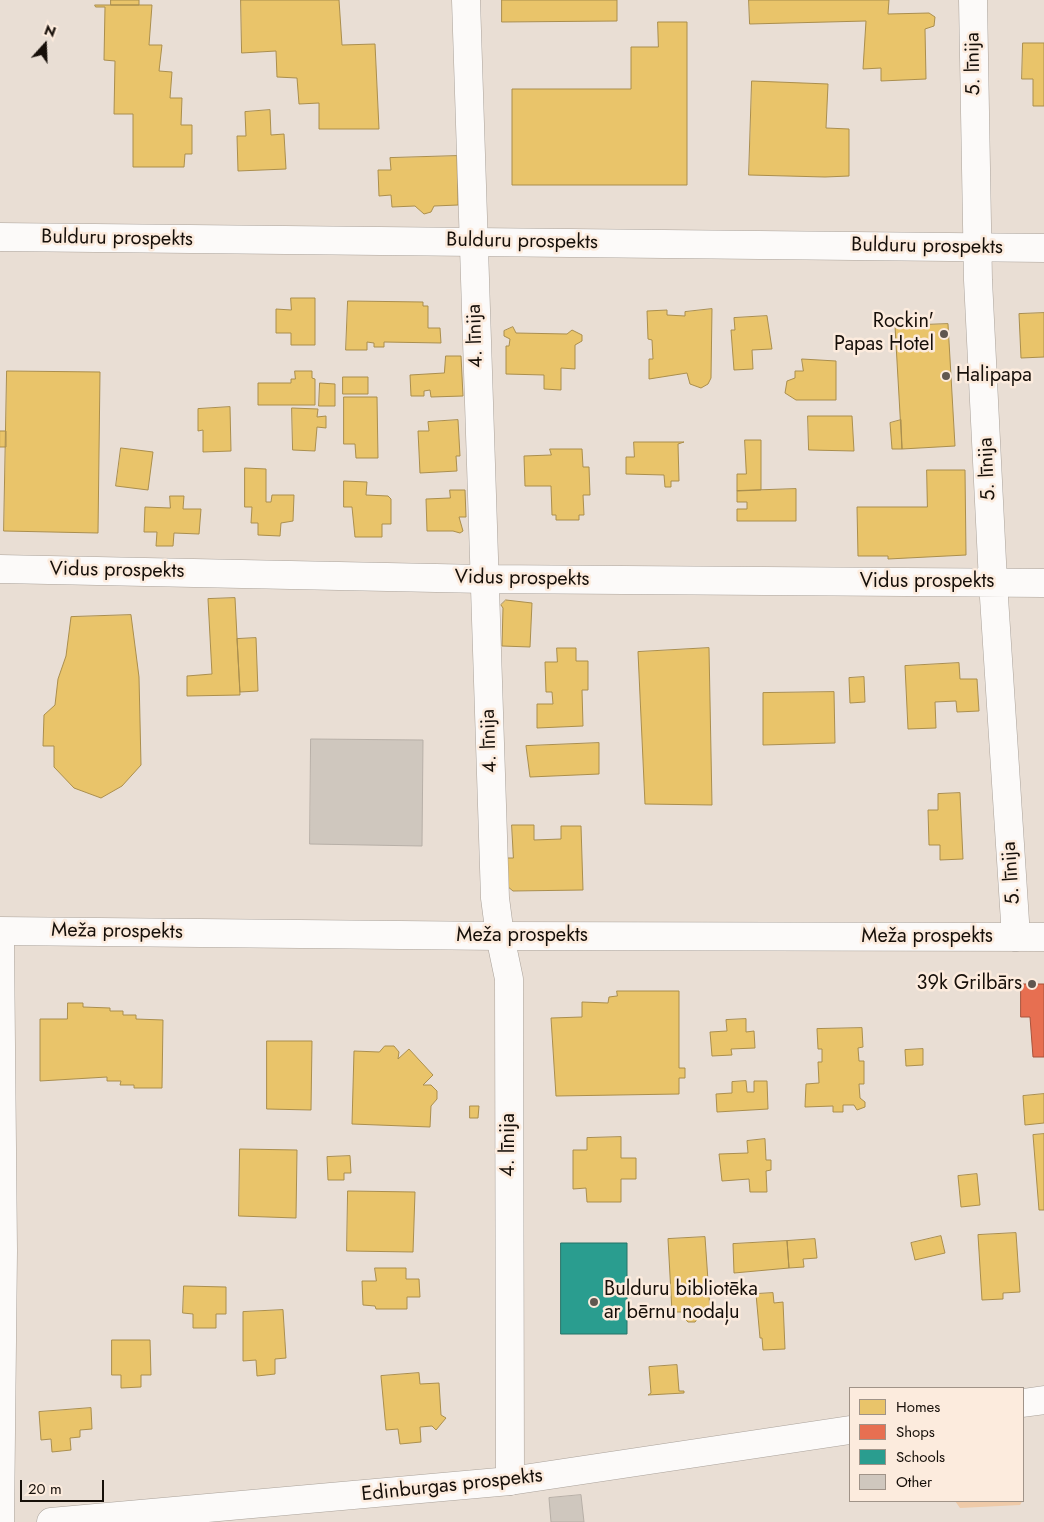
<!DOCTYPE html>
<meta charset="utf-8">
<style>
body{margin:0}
#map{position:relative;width:1044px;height:1522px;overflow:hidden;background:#e9ded4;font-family:Jost,sans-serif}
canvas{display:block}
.legend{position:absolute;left:849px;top:1387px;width:175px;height:115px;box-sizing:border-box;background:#fcebdd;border:1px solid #a09388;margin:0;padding:6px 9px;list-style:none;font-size:15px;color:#160f09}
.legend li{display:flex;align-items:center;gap:10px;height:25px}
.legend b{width:25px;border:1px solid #a09388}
.north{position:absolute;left:20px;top:20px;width:50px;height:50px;-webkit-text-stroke:4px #fcebdd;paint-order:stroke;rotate:20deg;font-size:14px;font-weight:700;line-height:20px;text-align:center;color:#160f09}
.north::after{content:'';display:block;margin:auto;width:18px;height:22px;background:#160f09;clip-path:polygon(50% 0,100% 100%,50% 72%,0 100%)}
.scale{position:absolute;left:20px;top:1480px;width:84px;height:22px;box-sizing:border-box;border:2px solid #160f09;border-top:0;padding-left:6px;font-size:15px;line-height:18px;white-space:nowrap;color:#160f09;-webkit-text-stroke:4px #fcebdd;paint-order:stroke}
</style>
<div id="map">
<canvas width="1044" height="1522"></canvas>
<ul class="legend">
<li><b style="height:14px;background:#e9c46a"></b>Homes</li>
<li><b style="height:14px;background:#e76f51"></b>Shops</li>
<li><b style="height:14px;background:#2a9d8f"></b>Schools</li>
<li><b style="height:14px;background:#cfc7be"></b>Other</li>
</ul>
<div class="north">N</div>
<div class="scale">20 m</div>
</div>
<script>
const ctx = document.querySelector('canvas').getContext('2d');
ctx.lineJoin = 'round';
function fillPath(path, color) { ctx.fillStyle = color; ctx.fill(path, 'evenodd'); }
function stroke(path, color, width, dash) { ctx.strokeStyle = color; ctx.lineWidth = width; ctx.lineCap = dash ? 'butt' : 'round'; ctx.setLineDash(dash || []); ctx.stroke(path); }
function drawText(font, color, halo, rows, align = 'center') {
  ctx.font = font + ' Jost,sans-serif'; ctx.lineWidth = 5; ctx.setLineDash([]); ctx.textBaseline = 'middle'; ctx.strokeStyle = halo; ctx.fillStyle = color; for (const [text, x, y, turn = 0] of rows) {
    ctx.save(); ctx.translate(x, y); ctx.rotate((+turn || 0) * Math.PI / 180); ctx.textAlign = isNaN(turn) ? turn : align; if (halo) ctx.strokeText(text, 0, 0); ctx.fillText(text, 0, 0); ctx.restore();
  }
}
fillPath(new Path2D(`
 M1023,1496V1500L1020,1505L960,1508L955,1501H1023Z`), '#efcaa8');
const homes = new Path2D(`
 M111,0H139V5H111Z
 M241,0H339L342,45L375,44L379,129H319V103L299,104L297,78L277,77L276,51L242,53Z
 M502,0H617V21L502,22Z
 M749,0H889L888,14L929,13L935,17L934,26L925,29L926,79L881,81V68L863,69L866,21L750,24Z
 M95,5H152L149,45H162L159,71L172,72L170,98H182L181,125H192V154H185L184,167H133V114H114L115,61L104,60L105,7H96Z
 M658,22H687V185H512V89H631V47H658Z
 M1023,43H1044V106H1033V79H1022Z
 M752,81L828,84L826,128L849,129V176L825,177L749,175Z
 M270,110L271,135L284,134L286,169L238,171L237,136H246L245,112Z
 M457,156L458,205L434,206L431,212L424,214L415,206L392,207L391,195L379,196L378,170H391L390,158Z
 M291,298H315V345H291V333H276V309L291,310Z
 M348,301L423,302V306H428V328H440L441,343L384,342V347H374V343L367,342V350H346Z
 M712,309L711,378L708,384L701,388L690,384L687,373L649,379V359H653L652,340L648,339L647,311L667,310V315L685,316V312Z
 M1044,313V357L1021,358L1019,314Z
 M767,316L772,349L752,350L753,369L734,370L731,330H735L734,318Z
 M948,324L955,446L902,449L895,326Z
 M513,327L516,333L567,334L572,330L582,335V341L575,345V369L561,368V390L544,389V375L506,374V346H509L510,339L504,336V331Z
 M446,356H461L463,396L431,397L430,390L424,391V396H411L410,375L444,373Z
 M802,359L836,361V400H796L785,393L787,381L795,378V371H803Z
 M7,371L100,372L98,533L4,531Z
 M295,371H312V378L315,379V405H258V383H291V379H295Z
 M343,377H368V394H343Z
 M320,383L335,384V406H319Z
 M344,397H377L378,458H356L355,444H344Z
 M230,407L231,451L203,452V430L198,431V409Z
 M292,408L318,409L317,417L326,416V428L317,427L315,451L293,450Z
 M808,416H852L854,451L809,450Z
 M458,420L460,456H456L457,471L420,473L418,431H429L428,422Z
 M901,420L902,449H892L890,423Z
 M0,431H6V447H0Z
 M745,440H761V490L737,491V474H746Z
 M634,442H684L678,444L679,481H671V487H665L664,475L626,474V457H634Z
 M121,448L153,452L148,490L116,486Z
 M550,449H582L583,467H589L590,495H583L584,515H579V520H556V515H552L551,486H525L524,456L551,455Z
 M245,468L266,469V502H271L272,495H294L293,521L281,523L280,536L258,535V523H251L252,507H245Z
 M927,470H965L966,555L888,559V556H858L857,507H927Z
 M344,481L367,482L366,495L388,496L391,499V524H382V537H355L352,507H344Z
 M796,489V521H737V509H747V502H737V491Z
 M450,490H465L466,517H459L463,531L460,533L453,531H427L426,499L450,498Z
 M170,496H184L183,509H201L199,534L174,533L173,546H156L157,532H144L145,507L170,508Z
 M235,598L240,695L187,696V676L212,674L208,599Z
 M506,600L532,603L530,647L502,646L503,608L501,605Z
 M131,615L139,677L141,765L122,786L101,798L74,788L54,767V746H43L44,715L55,705L58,679L66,656L71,617Z
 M256,638L258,691L240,692L237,639Z
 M557,648H576V661H588V690H582L583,726L537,728V704H553L552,692H546L545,662H557Z
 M709,648L712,805L645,804L638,652Z
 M959,663L960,679H977L979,711L957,712L956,701L935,702L936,728L908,729L905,666Z
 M864,677L865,702L850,703L849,678Z
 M834,692L835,743L763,745V693Z
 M599,743V774L530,777L526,746Z
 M960,793L963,859L940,860V845H929L928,810H938V794Z
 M512,825H534V840L561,839V826H581L583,890L513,891L507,886L506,858H513Z
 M617,991H679V1068H685V1078H679V1094L556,1096L551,1018L582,1017V1002L608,1003L609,997L617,996Z
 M68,1003H83V1007L110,1008V1011H123V1015H136V1019L163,1020L162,1088H134V1085H120L121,1081H107V1077L40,1081V1019H67Z
 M746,1019V1032L754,1031L755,1048L731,1049L732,1055L712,1056L710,1032L727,1031L726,1020Z
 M862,1028L863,1047L858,1048L859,1061H864V1084H859L860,1098L865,1102V1107L857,1110L854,1105H843V1112H833V1106L805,1107L806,1084L819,1083L818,1062H822V1049H818L817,1029Z
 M267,1041H312L311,1110L267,1109Z
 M385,1046H394L399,1052L398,1059L409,1049L433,1075L423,1085H431L437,1091V1099L431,1106L430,1127L352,1124L354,1051L379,1052Z
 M923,1049V1065L906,1066L905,1050Z
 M746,1081L747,1092H754V1081H767L768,1109L717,1112L716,1094L732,1093V1082Z
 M1044,1094V1123L1025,1125L1023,1096Z
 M470,1106H479L478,1118H470Z
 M1044,1134V1210H1039L1033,1135Z
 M621,1137V1158H636V1179H621V1202H587L586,1188L573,1189V1150H587V1138Z
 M765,1139L766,1160H771V1170L766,1171L767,1192H750L749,1179L722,1181L719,1154L748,1153L747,1141Z
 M240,1149L297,1150L296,1218L239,1216Z
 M350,1156L351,1173H344V1180H328L327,1157Z
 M977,1174L980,1205L961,1207L958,1176Z
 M348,1191L415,1192L413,1252L347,1251Z
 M1016,1233L1020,1292L1003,1293V1299L982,1300L978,1235Z
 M941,1236L945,1253L915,1260L911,1243Z
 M705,1237L710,1310L699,1311V1317L695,1322H688L684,1318L683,1312H672L668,1239Z
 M815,1239L817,1258L803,1259L804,1267L789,1268L787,1241Z
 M787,1241L789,1268L734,1273L733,1244Z
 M375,1268H406V1279H419L420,1297H407V1309H376L375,1306L363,1305L362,1281H376Z
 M184,1286L226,1287V1314H216V1328H193V1314L183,1313Z
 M773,1293L774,1303L783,1302L785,1349L763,1350L762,1338H760L756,1294Z
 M283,1310L286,1358L275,1359V1374L257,1376L256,1360L243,1361V1312Z
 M112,1340H150L151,1375H141V1387L121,1388V1375H112Z
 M677,1365L679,1391H684V1393L648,1395L651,1393L649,1367Z
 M419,1373L420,1384L439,1383L441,1415L446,1418L436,1430L432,1426L420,1427L421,1442L400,1444L398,1429L386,1430L381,1376Z
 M91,1408L92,1429L80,1430V1437L70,1438L71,1450L52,1452L51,1439L41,1440L39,1412Z`);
fillPath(homes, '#e9c46a');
stroke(homes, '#aa8e4d', 1);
const shops = new Path2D(`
 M1021,984H1044V1057H1033L1030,1017H1021Z`);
fillPath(shops, '#e76f51');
stroke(shops, '#a8523b', 1);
const schools = new Path2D(`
 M561,1243H627V1334H561Z`);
fillPath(schools, '#2a9d8f');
stroke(schools, '#247267', 1);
const building = new Path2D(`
 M311,739L423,740L422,846L310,844Z
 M581,1495L584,1522H551L549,1498Z`);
fillPath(building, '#cfc7be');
stroke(building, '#b7afa7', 1);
const minor = new Path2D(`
 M466,0L495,898L500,936L509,979L510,1481
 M973,0L978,280L993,582L1016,937
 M0,569L484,579L1044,583
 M0,944L3,1251L0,1522`);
const tertiary = new Path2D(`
 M0,237L1044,248
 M1023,1403L1044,1400
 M51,1522L510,1481L850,1430`);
const secondary = new Path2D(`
 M0,931L500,936L1044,937`);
stroke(minor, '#aaa29a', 29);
stroke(tertiary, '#aaa29a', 29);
stroke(secondary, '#aaa29a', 29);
stroke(minor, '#fcfaf9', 28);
stroke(tertiary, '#fcfaf9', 28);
stroke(secondary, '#fcfaf9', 28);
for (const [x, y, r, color] of [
 [944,334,5,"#605750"],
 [946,376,5,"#605750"],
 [1032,984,5,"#605750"],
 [594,1302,5,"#605750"]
]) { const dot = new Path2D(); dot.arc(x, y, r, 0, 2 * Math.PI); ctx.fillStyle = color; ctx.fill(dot); stroke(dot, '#fcebdd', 2); }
drawText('20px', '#160f09', '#fcebdd', [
 ["5. līnija",974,64,-91],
 ["Bulduru prospekts",117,239,1],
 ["Bulduru prospekts",522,242,1],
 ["Bulduru prospekts",927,247,1],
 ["4. līnija",476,336,-92],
 ["5. līnija",988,469,-93],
 ["Vidus prospekts",117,571,1],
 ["Vidus prospekts",522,579,1],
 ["Vidus prospekts",927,582],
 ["4. līnija",490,741,-92],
 ["5. līnija",1012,873,-94],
 ["Meža prospekts",117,932,1],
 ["Meža prospekts",522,936],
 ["Meža prospekts",927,937],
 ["4. līnija",509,1145,-90],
 ["Edinburgas prospekts",452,1486,-6]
]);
drawText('20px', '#160f09', '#fcebdd', [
 ["Rockin'",934,322],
 ["Papas Hotel",934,345],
 ["Halipapa",956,376,"left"],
 ["39k Grilbārs",1022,984],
 ["Bulduru bibliotēka",604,1290,"left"],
 ["ar bērnu nodaļu",604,1313,"left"]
], 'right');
</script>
